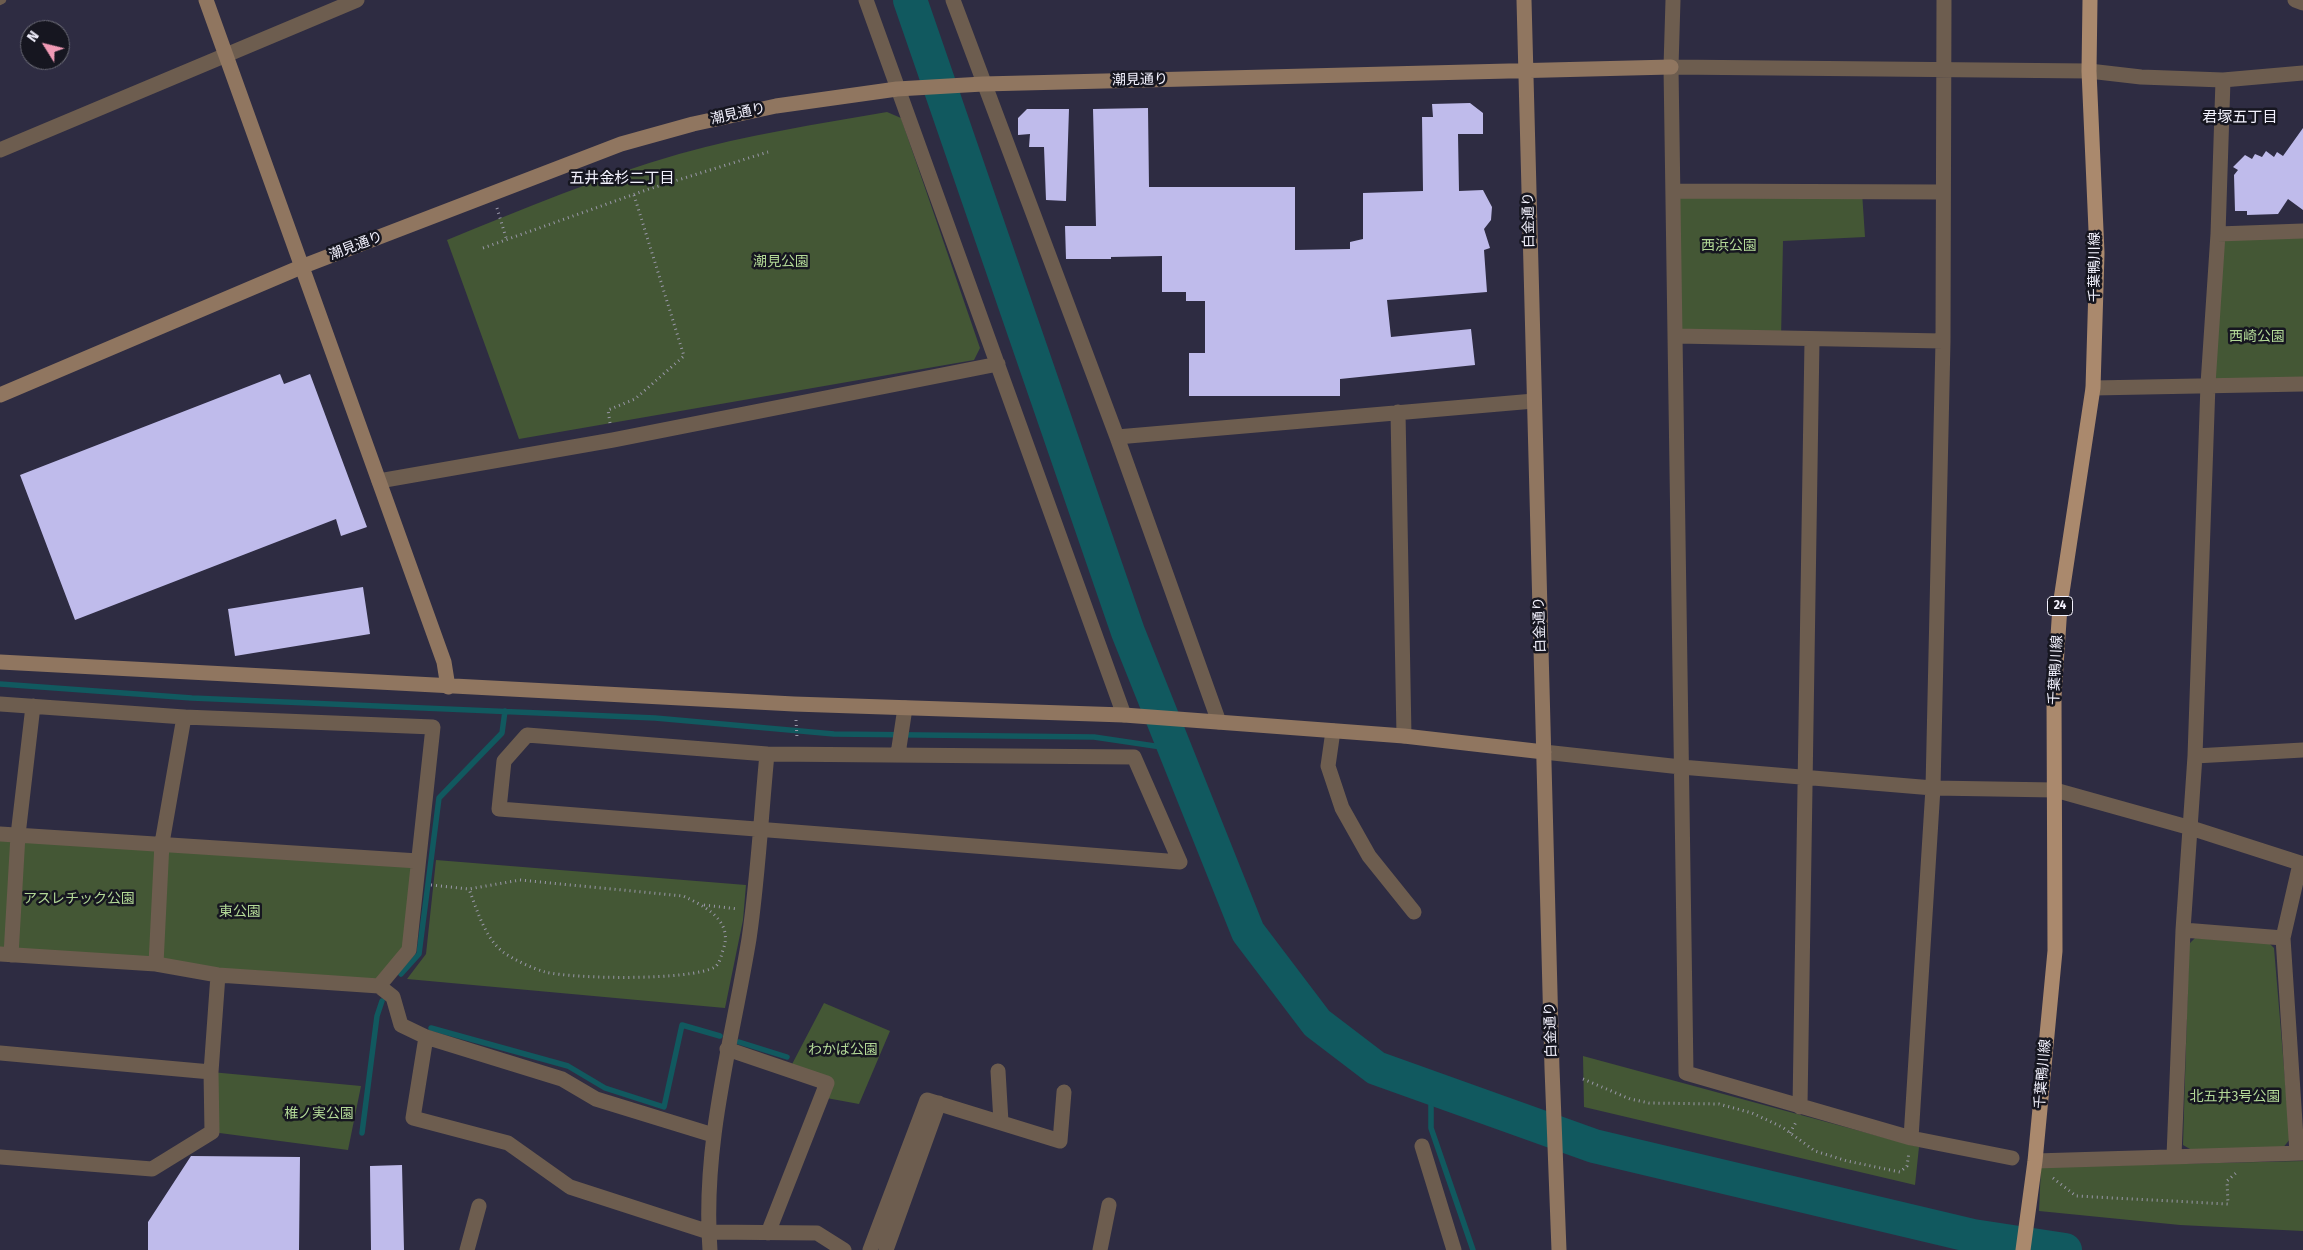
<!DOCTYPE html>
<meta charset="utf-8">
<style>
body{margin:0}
#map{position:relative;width:2303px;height:1250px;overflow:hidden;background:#2e2c42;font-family:"Fira Sans",sans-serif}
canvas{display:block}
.north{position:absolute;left:20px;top:20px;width:50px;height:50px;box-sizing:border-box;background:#161620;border:1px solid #6e6e79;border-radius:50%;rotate:306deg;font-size:14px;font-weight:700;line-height:20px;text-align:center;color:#f3f2fe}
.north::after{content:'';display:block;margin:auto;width:18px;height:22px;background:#f09ab5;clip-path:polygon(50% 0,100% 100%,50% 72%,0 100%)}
</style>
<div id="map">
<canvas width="2303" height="1250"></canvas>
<div class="north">N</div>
</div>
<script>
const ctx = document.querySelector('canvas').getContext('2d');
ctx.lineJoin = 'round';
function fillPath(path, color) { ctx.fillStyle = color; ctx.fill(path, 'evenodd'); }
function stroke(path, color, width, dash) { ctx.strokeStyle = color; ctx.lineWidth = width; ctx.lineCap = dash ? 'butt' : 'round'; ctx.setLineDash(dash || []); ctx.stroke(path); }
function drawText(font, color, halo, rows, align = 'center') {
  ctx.font = font + ' "Fira Sans","Noto Sans JP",sans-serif'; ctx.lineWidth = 5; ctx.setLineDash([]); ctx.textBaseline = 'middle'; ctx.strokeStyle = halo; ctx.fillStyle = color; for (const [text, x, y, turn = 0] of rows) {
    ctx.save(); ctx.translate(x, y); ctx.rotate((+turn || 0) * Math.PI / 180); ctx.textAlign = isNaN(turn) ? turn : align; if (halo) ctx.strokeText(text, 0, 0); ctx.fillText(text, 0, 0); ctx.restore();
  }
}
fillPath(new Path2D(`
 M887,112L901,118L980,348L974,360L519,439L447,240C523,209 599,177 679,154C747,135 817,124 887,112Z
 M1674,191L1862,192L1865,237L1783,241L1781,339L1676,336Z
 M2303,231V384H2208L2218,234Z
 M0,834L418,861L409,950L379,986L0,954Z
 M436,860L746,885L743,920L725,1008L407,979L426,954Z
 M2195,938L2269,943L2274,948L2290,1139L2282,1149H2190L2183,1145L2189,944Z
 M824,1003L890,1031L859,1104L821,1097L827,1083L789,1070Z
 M1583,1056L1919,1147L1915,1185L1584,1107Z
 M211,1072L361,1086L348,1150L212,1132Z
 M2303,1161V1231L2180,1225L2039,1211L2041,1167Z`), '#445735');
stroke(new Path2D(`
 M0,684L192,698L655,718L834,734L1094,737L1175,749
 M401,974L419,954L439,798L502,733L505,711
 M431,1028L568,1066L605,1088L664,1107L682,1025L720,1036
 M739,1042L787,1057
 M1431,1088V1128L1473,1250
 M362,1133L377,1016L382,1001`), '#11595f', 5.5);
stroke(new Path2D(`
 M910,0L1128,632L1248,932L1317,1023L1376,1068L1594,1146L1973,1236L2065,1250`), '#11595f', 34);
fillPath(new Path2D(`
 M1470,103L1483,113V134H1458L1459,191L1483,190L1492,207L1491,220L1484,229L1490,248L1484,250L1487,292L1387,300L1391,337L1471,329L1475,365L1340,379V396H1189V353H1205V301H1186V292H1162V256L1111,257V259H1066L1065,226H1096L1093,109L1148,108L1149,187H1295V250L1350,249V242L1363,239V193L1423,191L1422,117H1433L1432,104Z
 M1027,109H1069L1066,201L1046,200L1044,147H1029L1030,134L1018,135V118Z
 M2303,128V210L2288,199L2278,214L2247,215V211H2235L2234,175L2238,170L2233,167L2245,155L2252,159L2255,154L2262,157L2266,151L2274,157L2277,152L2283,156Z
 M280,374L284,384L310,374L367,527L341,536L336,519L75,620L20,475Z
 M363,587L370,634L235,656L228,609Z
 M191,1156L300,1157L299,1250H148V1222Z
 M402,1165L404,1250H371L370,1166Z`), '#bfbbeb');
stroke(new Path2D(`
 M497,208L507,241
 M483,248L649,189L768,152
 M610,423L608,410L635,399L684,356L634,195
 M796,720L797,738
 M431,885L469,889L520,880L683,896C705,906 734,921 723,950C721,956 720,963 715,967C690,981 574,979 545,972C532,968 514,960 503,952C485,938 477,910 469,889
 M704,905L738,909
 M1583,1079L1630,1099L1649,1103L1719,1104L1752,1113L1782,1127L1815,1151L1847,1161L1900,1172L1907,1166L1909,1152
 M1790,1133L1796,1122
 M2053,1178L2076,1196L2228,1204L2227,1181L2237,1172`), '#9a98a9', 3, [1, 4]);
stroke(new Path2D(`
 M0,1L2,0`), '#6d5d4f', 8);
stroke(new Path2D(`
 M866,0L1124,715
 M953,0L1117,437L1219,722
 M1673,0L1671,67L1686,1073L1911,1138L2012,1158
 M2295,0L2303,3
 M1671,67L2089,71L2141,77L2223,80L2303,73
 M0,150L357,0
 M1674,191L1943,192
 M2218,234L2303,231
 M1676,336L1943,341
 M2093,388L2303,384
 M1398,412L1404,736
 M1117,437L1534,401
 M379,481L613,440L998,364
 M0,704L184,717L433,727L409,950L379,986
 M1333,731L1328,766L1342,808L1369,856L1414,912
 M527,735L767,754L1134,757L1180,862L499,809L504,761Z
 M1544,752L1681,767L1933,788L2055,790L2191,828L2303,864
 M898,754L905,708
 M2195,756L2303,750
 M0,834L418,861
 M2183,930L2283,938
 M0,954L156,964L218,975L379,986L393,997L401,1025L426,1037L562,1079L596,1099L713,1135
 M11,955L18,835L33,706
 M156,964L162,843L184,717
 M426,1037L413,1118L508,1143L570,1187L709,1232L817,1233L844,1250
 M727,1049L827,1083L768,1233
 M0,1053L211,1072
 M998,1071L1001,1122
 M1800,1107L1812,340
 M1911,1138L1933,788L1943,341L1944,0
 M1422,1146L1454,1250
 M2297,1153L2283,938L2300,864
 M2174,1156L2183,930L2195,756L2208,384L2218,234L2223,80
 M0,1157L152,1169L212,1132L211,1072L218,975
 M2035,1161L2303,1153
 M467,1250L479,1206
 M710,1250C702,1144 732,1042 749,939C758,878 761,816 767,754
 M870,1250L927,1100L1060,1141L1064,1092
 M886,1250L939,1103
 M1100,1250L1109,1205`), '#6d5d4f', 15);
stroke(new Path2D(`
 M206,0L444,662L448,687
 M1524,0L1552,1068L1559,1250
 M0,395L301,267L621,144L693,124L776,106L897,89L983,84L1671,67
 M0,662L794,704L1124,715L1404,736L1544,752`), '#907660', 15);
stroke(new Path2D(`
 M2023,1250L2035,1161L2055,951L2054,696L2060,606L2093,388L2097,253L2089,71L2090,0`), '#aa896d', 15);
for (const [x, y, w] of [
 [2060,606,25]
]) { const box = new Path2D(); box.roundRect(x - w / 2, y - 9.5, w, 19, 4); ctx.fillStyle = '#161620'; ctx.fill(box); stroke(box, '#f3f2fe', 1); }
drawText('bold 12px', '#f3f2fe', null, [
 ["24",2060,606]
]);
drawText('14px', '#f3f2fe', '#161620', [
 ["潮見通り",1140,80,-1],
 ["潮見通り",738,114,-12],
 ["白金通り",1529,220,-91],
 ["潮見通り",356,246,-21],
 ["千葉鴨川線",2095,267,-90],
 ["白金通り",1540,625,-92],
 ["千葉鴨川線",2056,670,-87],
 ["白金通り",1551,1030,-92],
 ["千葉鴨川線",2043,1074,-85]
]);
drawText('14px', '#b3d997', '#161620', [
 ["西浜公園",1729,246],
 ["潮見公園",781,262],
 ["西崎公園",2257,337],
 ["アスレチック公園",79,899],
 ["東公園",240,912],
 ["わかば公園",843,1050],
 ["北五井3号公園",2235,1097],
 ["椎ノ実公園",319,1114]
]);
drawText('15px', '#f3f2fe', '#161620', [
 ["君塚五丁目",2240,118],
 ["五井金杉二丁目",622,179]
]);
</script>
